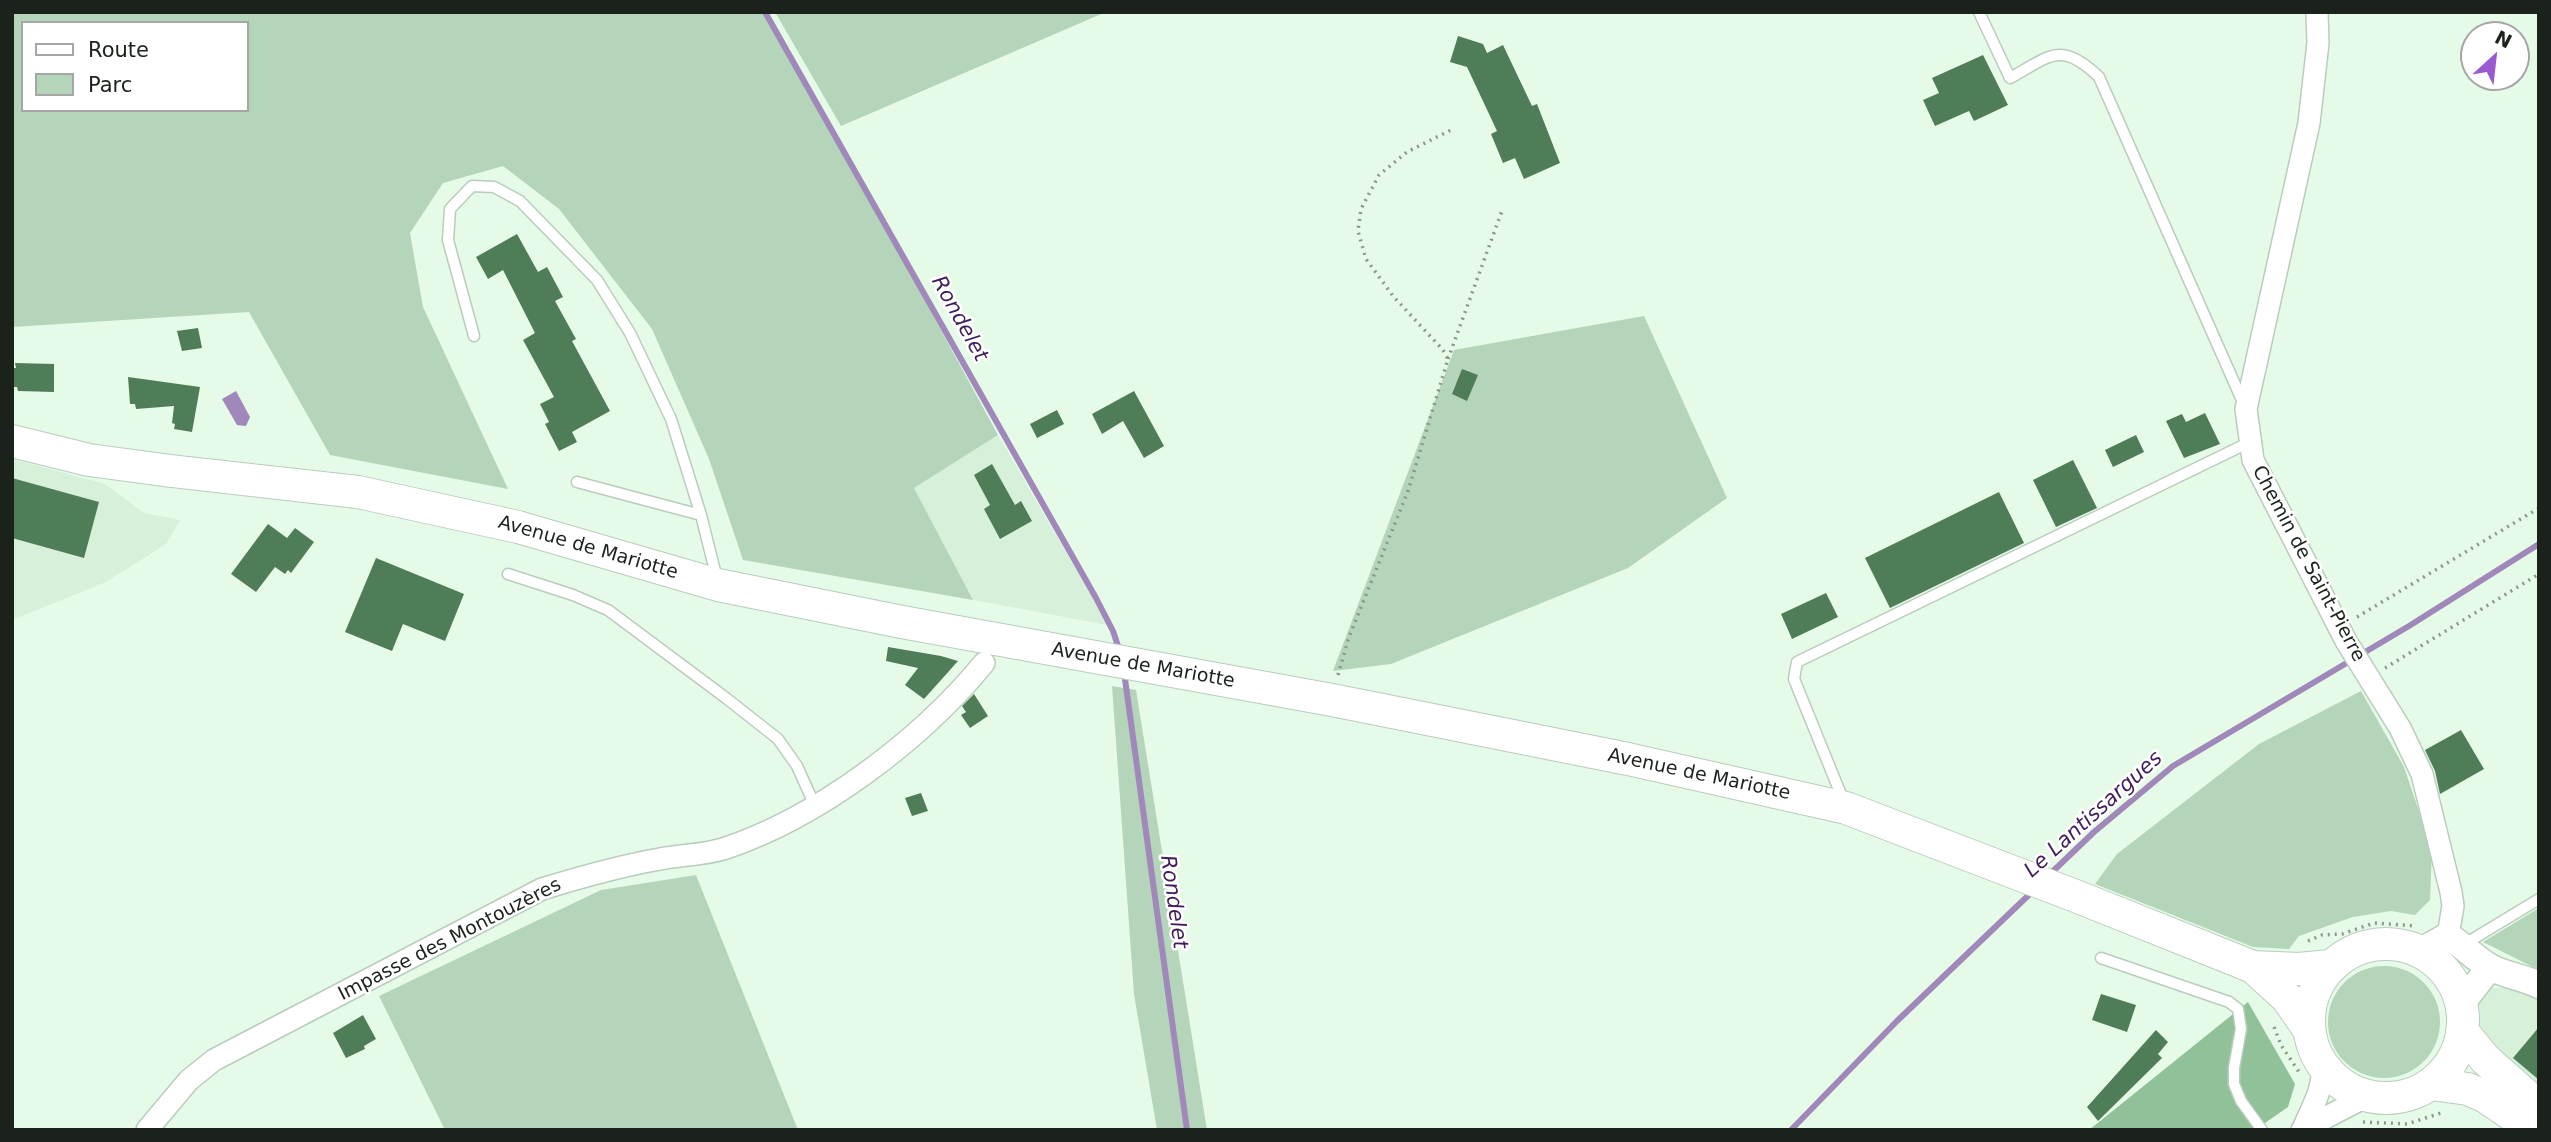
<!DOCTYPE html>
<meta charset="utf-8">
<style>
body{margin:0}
#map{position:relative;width:2551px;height:1142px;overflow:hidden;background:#e6fae8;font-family:"DejaVu Sans",sans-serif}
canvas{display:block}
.frame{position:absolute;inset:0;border:14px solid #1b221c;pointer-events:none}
.legend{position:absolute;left:21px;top:21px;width:228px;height:91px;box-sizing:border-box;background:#fff;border:2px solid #a4a7a4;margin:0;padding:9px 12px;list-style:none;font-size:21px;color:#1b221c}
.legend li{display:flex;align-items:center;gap:14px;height:35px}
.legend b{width:35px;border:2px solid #a4a7a4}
.north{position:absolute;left:2460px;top:21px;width:70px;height:70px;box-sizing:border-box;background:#fff;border:2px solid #a4a7a4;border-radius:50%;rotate:27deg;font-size:19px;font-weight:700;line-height:28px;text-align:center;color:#1b221c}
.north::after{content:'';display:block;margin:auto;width:24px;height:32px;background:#995ad0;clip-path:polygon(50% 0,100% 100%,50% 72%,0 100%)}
</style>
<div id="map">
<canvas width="2551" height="1142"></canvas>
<div class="frame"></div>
<ul class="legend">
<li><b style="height:9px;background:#fff"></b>Route</li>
<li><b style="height:19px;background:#b4d5b9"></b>Parc</li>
</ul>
<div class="north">N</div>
</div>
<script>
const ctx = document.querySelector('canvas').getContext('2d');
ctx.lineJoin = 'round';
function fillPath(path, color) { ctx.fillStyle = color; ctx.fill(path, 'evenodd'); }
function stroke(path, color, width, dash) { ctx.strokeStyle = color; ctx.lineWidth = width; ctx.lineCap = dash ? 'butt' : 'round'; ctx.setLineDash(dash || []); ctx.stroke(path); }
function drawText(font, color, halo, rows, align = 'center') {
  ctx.font = font + ' "DejaVu Sans",sans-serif'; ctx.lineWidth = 5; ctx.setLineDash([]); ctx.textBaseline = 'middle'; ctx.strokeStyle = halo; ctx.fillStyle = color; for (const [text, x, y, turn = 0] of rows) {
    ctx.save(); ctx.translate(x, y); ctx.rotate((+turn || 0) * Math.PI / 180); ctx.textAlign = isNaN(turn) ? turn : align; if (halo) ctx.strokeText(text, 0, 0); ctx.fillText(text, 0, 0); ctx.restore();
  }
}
fillPath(new Path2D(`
 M998,435L1108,625L973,600L914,488Z
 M12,459L105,484L144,513L180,520L166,544L106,582L12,620Z
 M2514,986L2539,997V1089L2497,1054L2477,1027L2474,1001L2485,989Z`), '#d6f0d9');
fillPath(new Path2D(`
 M12,12H763L832,130L998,435L914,488L973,600L743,560L709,459L652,329L559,209L503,166L443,183L410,233L423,307L508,489L330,455L249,312L12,327ZM23,23H247V110H23Z
 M775,12H1106L841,126Z
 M1644,316L1727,498L1628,568L1391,664L1333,671L1454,350Z
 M1112,686L1136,690L1207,1130H1157L1134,994Z
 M2361,691L2404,767L2432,850L2430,900L2415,915L2391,911L2353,917L2299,936L2289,949L2253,947L2095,884L2117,854L2259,744Z
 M696,875L798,1130H445L379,996L601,890Z
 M2539,908V970L2483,942Z
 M2328 1022a56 56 0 1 1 112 0a56 56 0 1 1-112 0Z`), '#b4d5b9');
fillPath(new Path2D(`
 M2248,1002L2295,1084L2288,1107L2255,1130H2089Z`), '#91c198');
fillPath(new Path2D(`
 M236,391L250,417L246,426L237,425L222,399Z`), '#a188bb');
stroke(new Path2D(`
 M765,12L1096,598L1113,631L1118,646
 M1125,679L1187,1130
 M2049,875L2094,832L2173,766L2409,626L2539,544
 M1791,1130L1897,1021L2034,890`), '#a188bb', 6);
fillPath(new Path2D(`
 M1458,36L1483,44L1487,53L1503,45L1532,106L1537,104L1560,163L1524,179L1515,158L1503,163L1491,134L1497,131L1467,67L1450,62Z
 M1983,55L2008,105L1974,121L1969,111L1935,126L1923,100L1939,93L1932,78Z
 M517,234L538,272L547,267L563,297L555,301L576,339L572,341L610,411L572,432L577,442L559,451L545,424L549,422L540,404L554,397L523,340L535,333L503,270L488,279L476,257Z
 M198,328L202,348L182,351L177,331Z
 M15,363L54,364V392L18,391L17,387H12V368H16Z
 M1462,369L1478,375L1467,401L1452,394Z
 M128,377L200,387L192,432L174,429L175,424L172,423L174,406L136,409L135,404H130Z
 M1134,391L1164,446L1144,458L1123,421L1102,434L1092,414Z
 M1057,410L1064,424L1037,438L1030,424Z
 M2205,413L2220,444L2184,458L2166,421L2182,414L2186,422Z
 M2136,435L2144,452L2113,467L2105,450Z
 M2073,460L2097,508L2056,527L2033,480Z
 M992,464L1015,505L1021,501L1032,521L1000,539L984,509L990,505L974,475Z
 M12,478L99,502L84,558L12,538Z
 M1999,492L2024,543L1890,608L1865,558Z
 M268,524L287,538L295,528L314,542L291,573L288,570L285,574L275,567L256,592L231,574Z
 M376,558L464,594L445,641L403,624L392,651L345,632Z
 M1826,593L1838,617L1792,639L1781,614Z
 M888,647L941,656L958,661L924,699L905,685L918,668L886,661Z
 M974,694L988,716L970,728L961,715L966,712L962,706Z
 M2461,730L2484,769L2440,794L2435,771L2425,750Z
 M921,793L928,811L912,816L905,798Z
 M2101,994L2136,1005L2127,1032L2092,1020Z
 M363,1015L376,1039L364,1046L365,1049L346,1058L333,1033Z
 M2539,1027V1080L2513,1058Z
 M2156,1030L2168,1042L2158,1054L2162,1058L2098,1121L2087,1107Z`), '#4f7d57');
const service = new Path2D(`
 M1979,12L2010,78C2050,56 2061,40 2099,77L2245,407
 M474,336L448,240L450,209L472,186L494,187L520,201L597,280L630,333L671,419L701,515L717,579
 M577,482L701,515
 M508,574L573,595L608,610L726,698L778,739L797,766L815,806
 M1844,802L1794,679L1797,662L2250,442
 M2463,945L2539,899
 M2101,958L2229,1002L2238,1009L2241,1029L2234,1068V1084L2241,1101L2262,1130`);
const minor = new Path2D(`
 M2317,12L2318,43L2309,123L2246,409L2253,460L2346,641L2400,728L2422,774L2451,892L2453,906L2448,936
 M2303,1129C2313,1105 2322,1093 2323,1066
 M147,1130L189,1080L214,1060L542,889C581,877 620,866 660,859C680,855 703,855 723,849C818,818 921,740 984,663
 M2302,1130L2367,1096`);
const tertiary = new Path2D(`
 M2419,952L2448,936C2463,945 2475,959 2490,967C2504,975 2523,977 2539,985
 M2461,1004L2490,967`);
const secondary = new Path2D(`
 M12,441L89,460L171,471L358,492L518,527L718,585L902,622L1332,700L1628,759L1846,808L2073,895L2253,967L2287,998L2308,1028
 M2309 1021a77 77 0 1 1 154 0a77 77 0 1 1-154 0Z
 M2253,967L2298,969L2331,966
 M2462,1031L2485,1059L2539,1107
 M2431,1084L2468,1089L2486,1097L2534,1130`);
stroke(service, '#b9cdbc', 13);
stroke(minor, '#b9cdbc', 24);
stroke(tertiary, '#b9cdbc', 29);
stroke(secondary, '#b9cdbc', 34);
stroke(new Path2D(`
 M1448,359L1503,208
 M2357,617L2539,508
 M2385,668L2539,574
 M1338,675L1349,637L1408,491L1448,359L1443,350L1393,296L1366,259L1358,231L1361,209L1379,175L1407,152L1451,130
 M2308,941L2322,935L2342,934L2374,923L2416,926
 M2274,1027L2281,1045L2301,1075
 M2363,1122L2407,1124L2444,1112`), '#8a988c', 3.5, [2, 5]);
stroke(service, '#fff', 10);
stroke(minor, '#fff', 21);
stroke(tertiary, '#fff', 26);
stroke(secondary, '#fff', 32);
drawText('19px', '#1b221c', '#fff', [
 ["Avenue de Mariotte",588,548,16],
 ["Chemin de Saint-Pierre",2308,564,62],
 ["Avenue de Mariotte",1143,666,10],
 ["Avenue de Mariotte",1699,775,12],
 ["Impasse des Montouzères",450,940,-27]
]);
drawText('italic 21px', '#3f1d5b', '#fff', [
 ["Rondelet",959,319,61],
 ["Le Lantissargues",2094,815,-42],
 ["Rondelet",1173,902,82]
]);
</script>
